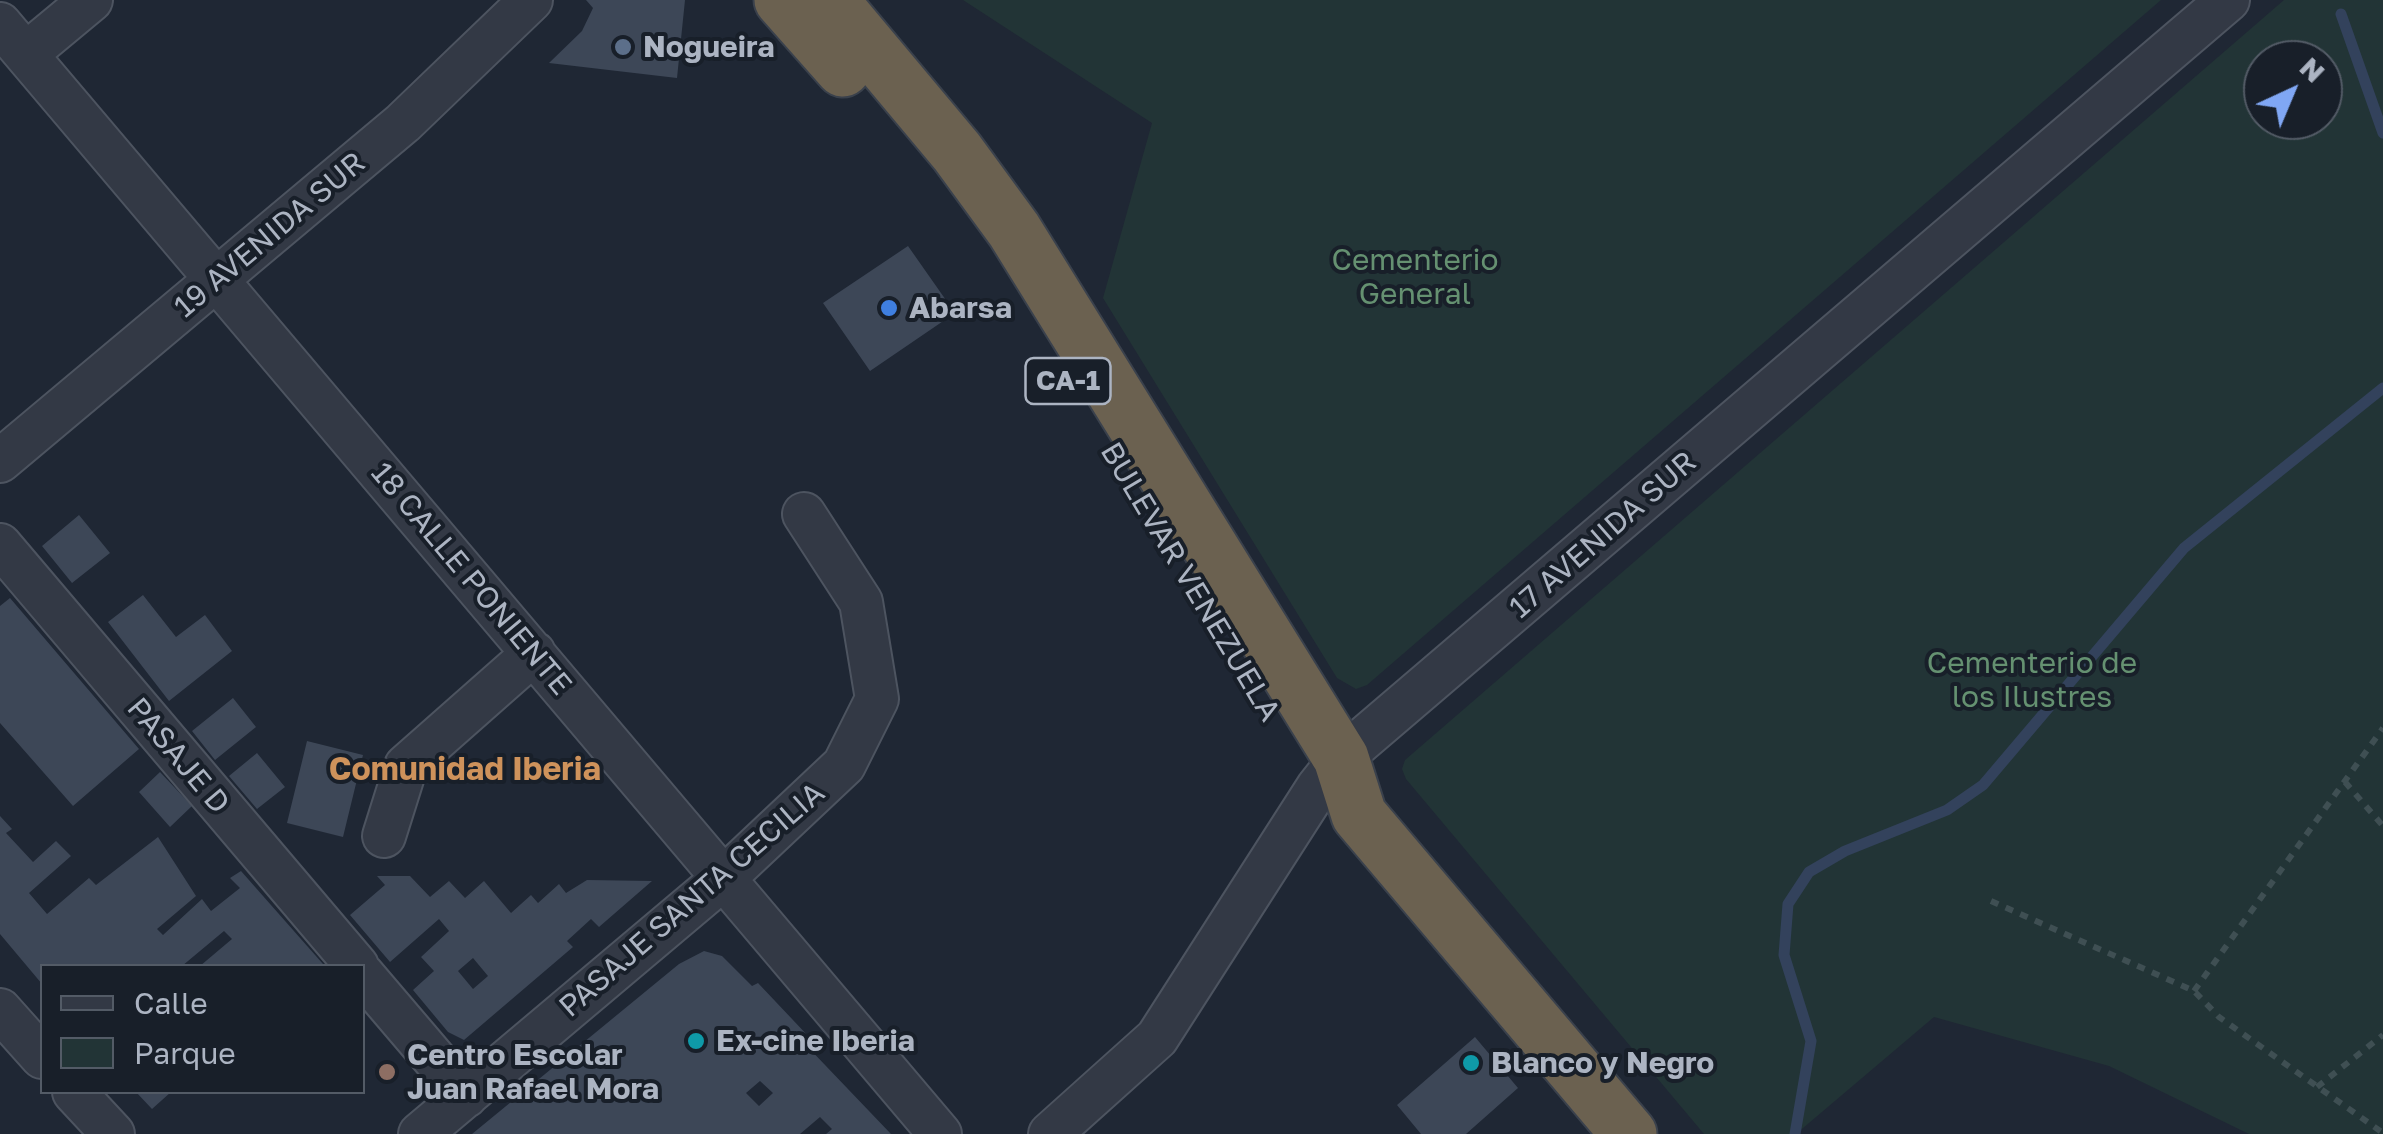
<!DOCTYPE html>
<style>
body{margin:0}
#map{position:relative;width:2383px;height:1134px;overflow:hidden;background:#1f2734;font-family:"Golos Text",sans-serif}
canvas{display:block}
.legend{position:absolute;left:40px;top:964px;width:325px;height:130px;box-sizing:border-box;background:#181f29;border:2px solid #535b66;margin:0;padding:12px 18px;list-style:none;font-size:30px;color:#acb4c2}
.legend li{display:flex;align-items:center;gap:20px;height:50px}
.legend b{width:50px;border:2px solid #535b66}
.north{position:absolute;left:2243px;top:40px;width:100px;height:100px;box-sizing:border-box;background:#181f29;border:2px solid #535b66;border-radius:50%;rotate:44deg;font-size:28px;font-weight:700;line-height:40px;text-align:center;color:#acb4c2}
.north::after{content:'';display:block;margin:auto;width:35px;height:45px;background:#80a7f4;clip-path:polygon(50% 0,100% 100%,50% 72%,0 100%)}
</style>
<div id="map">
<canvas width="2383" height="1134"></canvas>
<ul class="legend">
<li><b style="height:12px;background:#333945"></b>Calle</li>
<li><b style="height:28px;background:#223436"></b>Parque</li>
</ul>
<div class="north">N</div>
</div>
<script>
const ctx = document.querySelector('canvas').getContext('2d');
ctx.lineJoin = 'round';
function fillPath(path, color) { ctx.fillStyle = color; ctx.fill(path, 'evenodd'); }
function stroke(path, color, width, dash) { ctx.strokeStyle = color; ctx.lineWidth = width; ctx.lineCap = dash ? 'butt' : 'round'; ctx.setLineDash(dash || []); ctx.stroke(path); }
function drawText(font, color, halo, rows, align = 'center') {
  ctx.font = font + ' "Golos Text",sans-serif'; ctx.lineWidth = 8; ctx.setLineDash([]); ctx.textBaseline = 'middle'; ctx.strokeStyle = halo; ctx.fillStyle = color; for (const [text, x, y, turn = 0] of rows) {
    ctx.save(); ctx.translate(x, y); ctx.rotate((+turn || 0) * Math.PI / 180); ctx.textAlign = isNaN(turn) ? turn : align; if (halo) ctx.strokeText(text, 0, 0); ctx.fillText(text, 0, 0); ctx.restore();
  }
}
fillPath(new Path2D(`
 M963,0H2161L1367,685L1356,689L1337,678L1103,298L1152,123Z
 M2284,0H2383V1134H2249L2109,1066L1934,1017L1796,1134H1704L1406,779L1402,769L1405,760ZM2323,60V120H2263V60Z`), '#223436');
stroke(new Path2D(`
 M2341,14L2383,133
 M1795,1134L1811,1041L1784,955L1788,904L1809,872L1845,851L1947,810L1983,785L2184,548L2383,388`), '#33425c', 11);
fillPath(new Path2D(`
 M586,0H685L677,78L549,63L582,31L593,8Z
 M908,246L955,313L870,371L823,303Z
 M79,515L110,553L72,583L42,546Z
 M143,595L176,637L205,615L232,651L169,701L108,622Z
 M10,598L139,749L73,806L0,723V606Z
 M233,698L256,727L215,760L192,731Z
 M307,741L363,755L343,837L287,823Z
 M257,753L285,787L257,809L229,776Z
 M160,772L192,806L170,827L139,792Z
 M0,816L12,829L6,833L33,862L56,841L71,856L29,893L47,914L89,878L96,885L158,837L196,896L157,929L163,935L202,899L211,911L240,888L230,878L241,871L323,964L200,966L232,939L224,931L182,966H42V984L0,934Z
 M377,876H410L430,897L449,881L465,898L484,881L511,913L531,895L538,903L559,884L566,893L587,880L652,881L599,927L591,919L567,941L573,947L464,1040L448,1032L413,990L434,971L421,957L449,931L439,919L390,962L350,915L385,885ZM473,958L488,976L473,989L458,971Z
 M704,951L722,956L752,986L758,983L810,1038L804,1043L891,1134H826L832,1129L820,1117L800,1134H472L679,964ZM760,1081L773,1093L759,1106L746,1093Z
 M1475,1037L1518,1088L1466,1134H1421L1397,1105Z
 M136,1092H171L152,1109Z`), '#3d4757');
const minor = new Path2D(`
 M0,24L940,1134
 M26,54L91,0
 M0,461L403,123L531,0
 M0,545L357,966
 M384,836L406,766L534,653
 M362,974L466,1096
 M0,1010L42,1057
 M74,1092L113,1134
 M420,1134L725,877L844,765L877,699L861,602L804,514
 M1050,1134L1157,1038L1318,787L1341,758L2228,0`);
const highway = new Path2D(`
 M782,0L843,69
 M830,0L957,152L1014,230L1341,758L1359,815L1629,1134`);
stroke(minor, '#4d5460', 46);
stroke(highway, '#3a414c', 59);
stroke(new Path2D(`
 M2345,782L2383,826
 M1991,901L2194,991L2219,1017L2383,1133
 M2194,991L2383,728
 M2317,1087L2383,1035`), '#3f4f53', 6, [8, 8]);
stroke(minor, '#333945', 42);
stroke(highway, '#6b6150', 55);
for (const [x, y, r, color] of [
 [623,47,10,"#5c6f8a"],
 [889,308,10,"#3f7fe0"],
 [696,1041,10,"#0f9aa8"],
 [1471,1063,10,"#0f9aa8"],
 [387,1072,10,"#8d6e63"]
]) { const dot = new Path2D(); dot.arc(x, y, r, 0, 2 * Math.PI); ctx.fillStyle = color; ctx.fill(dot); stroke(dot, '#181f29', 4); }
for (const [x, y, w] of [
 [1068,381,85]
]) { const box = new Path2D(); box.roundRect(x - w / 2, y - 23, w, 46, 8); ctx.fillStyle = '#181f29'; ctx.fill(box); stroke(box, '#acb4c2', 2.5); }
drawText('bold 28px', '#acb4c2', null, [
 ["CA-1",1068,381]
]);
drawText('bold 30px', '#acb4c2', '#181f29', [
 ["Nogueira",643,47],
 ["Abarsa",909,308],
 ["Ex-cine Iberia",716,1041],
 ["Centro Escolar",407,1055],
 ["Juan Rafael Mora",407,1089],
 ["Blanco y Negro",1491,1063]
], 'left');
drawText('30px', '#acb4c2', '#181f29', [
 ["19 AVENIDA SUR",270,235,-40],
 ["17 AVENIDA SUR",1603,535,-41],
 ["18 CALLE PONIENTE",471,579,50],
 ["BULEVAR VENEZUELA",1190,582,59],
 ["PASAJE D",178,756,50],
 ["PASAJE SANTA CECILIA",692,900,-41]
]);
drawText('30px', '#659171', '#181f29', [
 ["Cementerio",1415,260],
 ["General",1415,294],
 ["Cementerio de",2032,663],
 ["los Ilustres",2032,697]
]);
drawText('bold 32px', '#ce925b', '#181f29', [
 ["Comunidad Iberia",465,770]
]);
</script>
